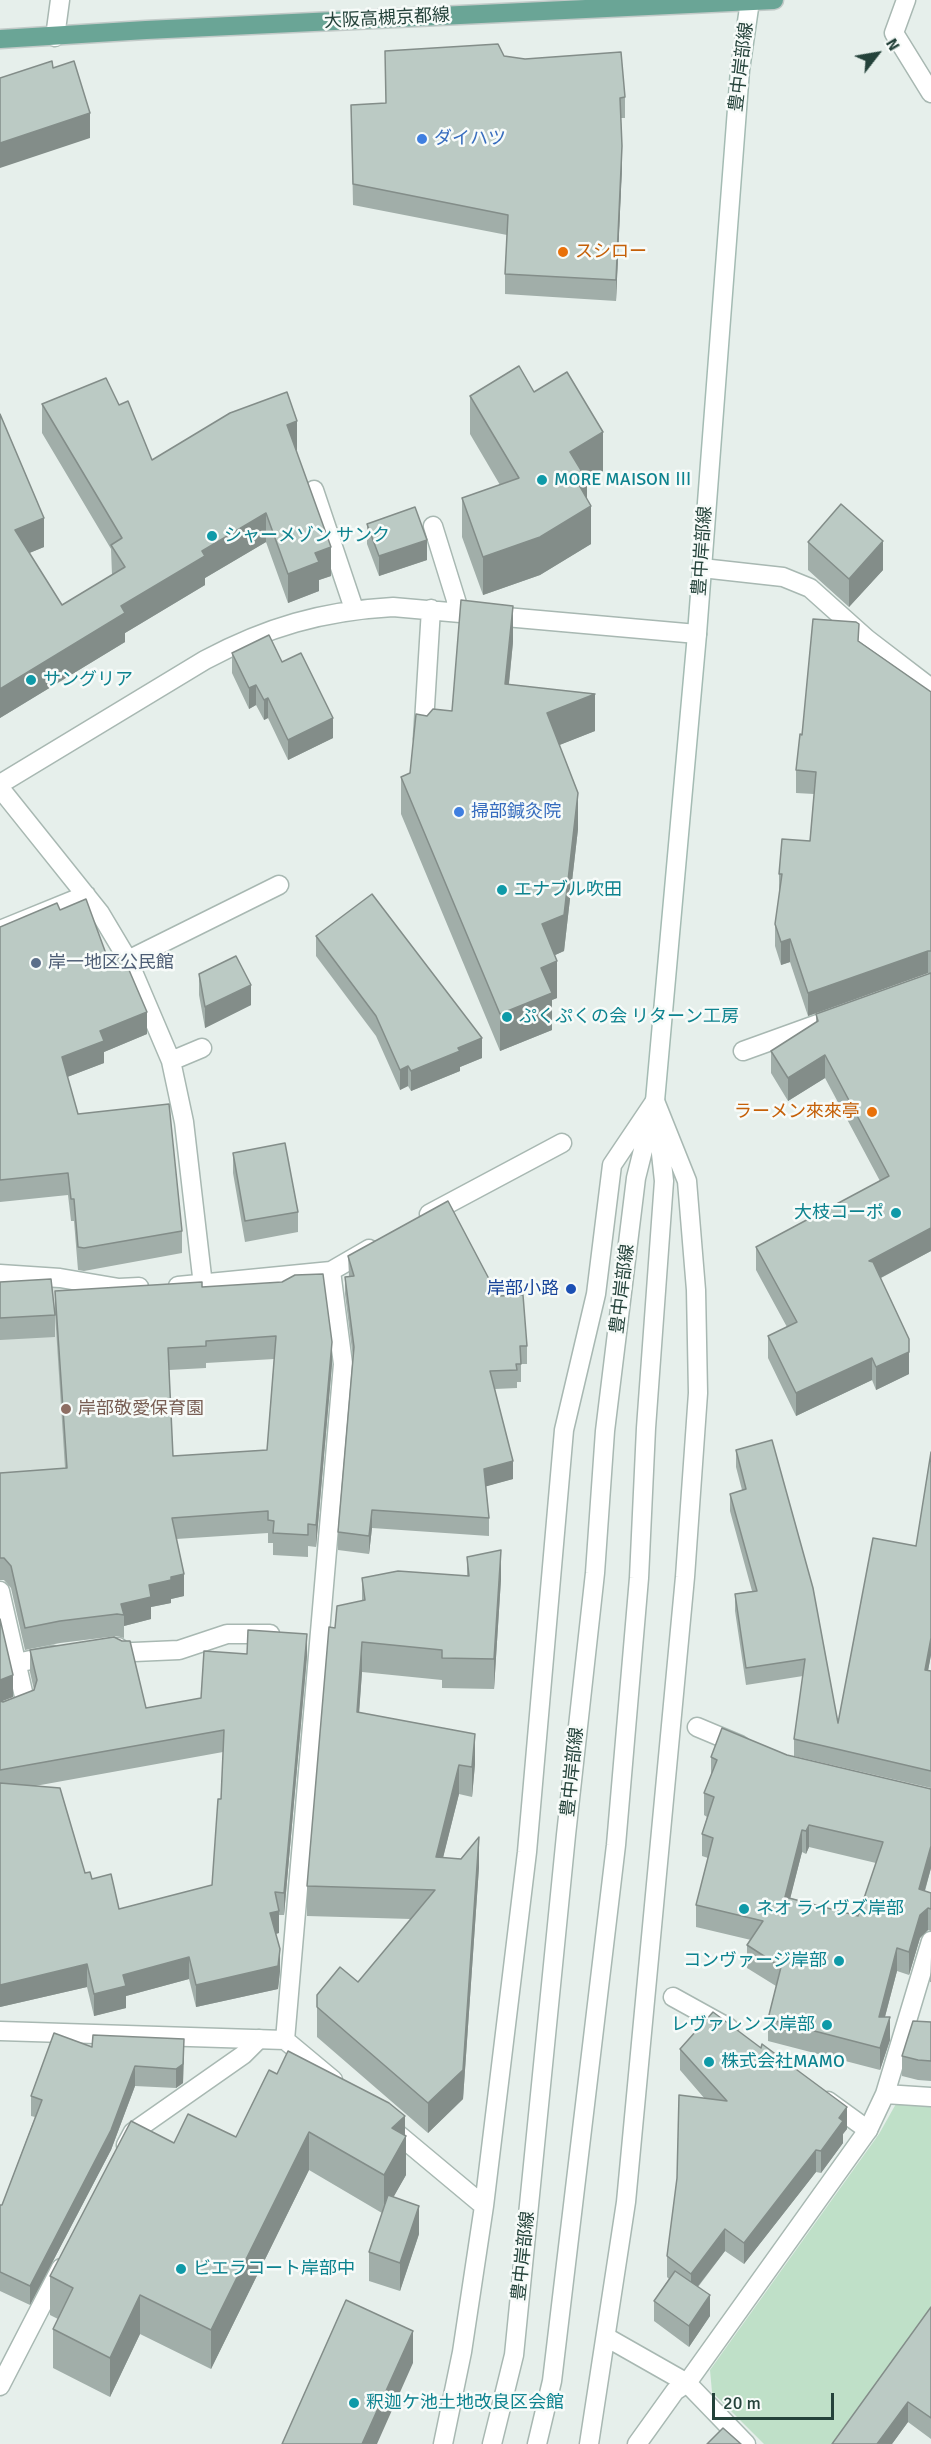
<!DOCTYPE html>
<meta charset="utf-8">
<style>
body{margin:0}
#map{position:relative;width:931px;height:2444px;overflow:hidden;background:#e6efeb;font-family:Signika,sans-serif}
canvas{display:block}
.north{position:absolute;left:847px;top:24px;width:60px;height:60px;-webkit-text-stroke:4px #f7fbf9;paint-order:stroke;rotate:59deg;font-size:16px;font-weight:700;line-height:24px;text-align:center;color:#24423a}
.north::after{content:'';display:block;margin:auto;width:21px;height:27px;background:#24423a;clip-path:polygon(50% 0,100% 100%,50% 72%,0 100%)}
.scale{position:absolute;left:712px;top:2393px;width:122px;height:27px;box-sizing:border-box;border:3px solid #24423a;border-top:0;padding-left:8px;font-size:18px;line-height:21px;white-space:nowrap;color:#24423a;-webkit-text-stroke:4px #f7fbf9;paint-order:stroke}
</style>
<div id="map">
<canvas width="931" height="2444"></canvas>
<div class="north">N</div>
<div class="scale">20 m</div>
</div>
<script>
const ctx = document.querySelector('canvas').getContext('2d');
ctx.lineJoin = 'round';
function fillPath(path, color) { ctx.fillStyle = color; ctx.fill(path, 'evenodd'); }
function stroke(path, color, width, dash) { ctx.strokeStyle = color; ctx.lineWidth = width; ctx.lineCap = dash ? 'butt' : 'round'; ctx.setLineDash(dash || []); ctx.stroke(path); }
function drawText(font, color, halo, rows, align = 'center') {
  ctx.font = font + ' Signika,"Noto Sans JP",sans-serif'; ctx.lineWidth = 5; ctx.setLineDash([]); ctx.textBaseline = 'middle'; ctx.strokeStyle = halo; ctx.fillStyle = color; for (const [text, x, y, turn = 0] of rows) {
    ctx.save(); ctx.translate(x, y); ctx.rotate((+turn || 0) * Math.PI / 180); ctx.textAlign = isNaN(turn) ? turn : align; if (halo) ctx.strokeText(text, 0, 0); ctx.fillText(text, 0, 0); ctx.restore();
  }
}
fillPath(new Path2D(`
 M0,1283L57,1287L125,1298L140,1519L0,1532Z`), '#d4dfda');
fillPath(new Path2D(`
 M897,2102L931,2104V2311L842,2444H764L712,2392L710,2370L879,2134Z`), '#bfe0c8');
const lane = new Path2D(`
 M743,1051L829,1020
 M697,1727L740,1745
 M673,1997L729,2028
 M828,2101L868,2130
 M126,2145L133,2132L243,2055L259,2039
 M0,2386L61,2268
 M637,2444L675,2391L687,2383`);
const street = new Path2D(`
 M906,0L894,33L931,93
 M55,37L60,0
 M314,490L354,609
 M433,526L460,613
 M702,568L783,577L810,588L867,639L931,688
 M423,739L431,609
 M0,784L205,660C267,627 322,611 393,607L697,634
 M0,788L100,913L128,960L171,1061L184,1122L203,1285
 M0,930L86,895
 M128,960L279,885
 M171,1061L202,1048
 M429,1214L562,1143
 M0,1274L60,1278L119,1288L139,1287
 M178,1286L331,1271L369,1249
 M0,1591L26,1705L0,1713
 M110,1648L118,1647L123,1652H134L179,1650L227,1634H270
 M17,1663L53,1655
 M0,2031L285,2040L333,2080
 M285,2040L343,1364L331,1271
 M885,2094L931,2097
 M387,2125L484,2206
 M606,2337L687,2383L746,2444
 M687,2383L868,2130L885,2094L931,1941
 M443,2444L462,2352L484,2206L527,1852L564,1430L596,1294L612,1165L655,1101
 M492,2444L514,2355L566,1835L595,1573L605,1431L636,1178L652,1114
 M537,2444L552,2381L616,1845L639,1578L646,1428L664,1181L658,1126
 M589,2444L626,2202L685,1577L698,1393L696,1290L687,1181L655,1101`);
const secondary = new Path2D(`
 M655,1101L697,634L740,70L750,1`);
const primary = new Path2D(`
 M0,39L146,30L774,0`);
stroke(lane, '#a8b8b2', 21);
stroke(street, '#a8b8b2', 21);
stroke(secondary, '#a4bbb3', 21);
stroke(primary, '#c2cac8', 21);
stroke(lane, '#fff', 18);
stroke(street, '#fff', 18);
stroke(secondary, '#fff', 18);
stroke(primary, '#6aa596', 18);
fillPath(new Path2D(`
 M504,56L625,97V118H621L622,167L616,301L505,294V274L507,235L353,205L351,105L385,103Z
 M534,392L603,471L587,480V499L591,544L540,575L483,595L462,537V498L500,485L470,434V396Z
 M42,404L119,405L152,460L297,450H296L331,576L319,580V591L288,603L266,542L205,578V585L125,633V642L0,718V414L44,547L29,553L62,605L112,575L111,549L42,433Z
 M367,524L427,560L379,576L367,544Z
 M808,542L883,570L849,607L808,570Z
 M859,641L931,692V1251L881,1278L909,1374L876,1390L872,1380L796,1416L768,1358V1336L787,1327L756,1270V1247L880,1181L825,1078L788,1101L771,1073V1051L816,1022V1014L930,974L928,973L808,1016L790,962L781,965L775,946V924L779,896V874L810,841L814,794L796,793V770L802,735Z
 M513,642L509,684L595,731L559,745L578,829L564,951L555,955L557,998L552,1000V1030L500,1051L401,814V777L410,773L427,716L452,711Z
 M232,653L282,662L333,738L288,760L268,718L264,720L256,705L249,709L232,673Z
 M60,910L109,962L147,1034L104,1052V1063L67,1077L78,1114L182,1231V1253L84,1271L78,1270L74,1221H71L68,1195L0,1202V927Z
 M316,936L482,1058L460,1067V1071L411,1091L408,1086L400,1090L376,1036L316,956Z
 M199,974L251,1005L205,1028L199,995Z
 M233,1153L298,1212V1232L245,1242L233,1173Z
 M348,1256L498,1296L527,1346V1364H521V1382H517V1388L495,1389L513,1479L486,1486L489,1518V1536L372,1528L369,1554L338,1550V1532L353,1358L345,1294V1277L349,1276Z
 M0,1282L55,1315V1337L0,1340Z
 M202,1287L332,1364L316,1547L308,1546V1557L273,1555V1543H268V1533L176,1539L184,1596L171,1599V1603L151,1607V1619L124,1626V1638L117,1636L60,1643L25,1650L11,1588L4,1580H0V1473L65,1468L55,1313V1291ZM274,1359L267,1450L173,1456L169,1370L206,1368V1363Z
 M736,1450L838,1723L916,1546L931,1452V1655L928,1670L931,1671V1788L794,1756V1739L803,1676L746,1685L735,1611V1594L752,1591L730,1511V1494L742,1490L736,1467Z
 M467,1557L501,1579L494,1689L442,1688V1680L362,1672L359,1712L475,1764L472,1797L459,1794L443,1857L479,1867L463,2099L428,2133L317,2037V1995L358,1982L411,1919L307,1916V1886L335,1628L362,1600V1578L467,1576Z
 M0,1619L13,1697L2,1701L3,1702L34,1690L30,1672V1650L146,1708L201,1698L247,1654L307,1656L284,1915H279V1933L276,1934L280,1971L278,1989L196,2007L189,1979L126,1996V2008L94,2016L87,1987L0,2007ZM223,1752L221,1799L212,1885L119,1909L92,1879L85,1873L35,1786Z
 M787,1755L931,1789V1868L925,1891L931,1893V1931L928,1930L920,1938L909,1975L897,1971L885,2017L890,2040L880,2070L768,2041V2019L776,1986L747,1968V1945L751,1940L696,1927V1905L708,1858L702,1856V1834L707,1817L704,1815V1793L711,1776V1757ZM809,1847L876,1863L858,1916L790,1898L802,1852L806,1854Z
 M931,1957V1982H930Z
 M931,2022V2081L918,2080L902,2076V2056Z
 M92,2047L184,2058L183,2083L176,2088L135,2086L111,2150L30,2305L0,2291V2205H2L35,2117L31,2116V2096Z
 M680,2049L847,2129L843,2134V2143L821,2173L816,2172L744,2264L725,2251L698,2287L710,2316L689,2347L654,2321V2301L669,2279L667,2277V2256L677,2178L705,2099L680,2070Z
 M269,2070L405,2135L406,2175L393,2197L419,2234L400,2291L369,2281V2252L382,2213L309,2170L211,2369L140,2334L110,2397L53,2368V2329L58,2319L50,2315V2276L174,2143L236,2137Z
 M931,2307V2439L908,2422L892,2444Z`), '#a1aea9');
fillPath(new Path2D(`
 M90,113V138L0,168V143Z
 M622,146V167L616,301V280Z
 M297,421V450L287,454V425Z
 M603,432V471L587,480V508L591,506V544L540,575L483,595V557L570,452Z
 M266,513V542L205,578V585L125,633V642L0,718V689L202,551Z
 M44,518V547L15,559V530Z
 M427,540V560L379,576V556Z
 M883,541V570L849,607V579Z
 M331,547V576L319,580V591L288,603V574L315,553Z
 M513,606V642L505,721V684Z
 M256,685V705L249,709V688Z
 M595,694V731L547,750V713Z
 M268,698V718L264,720V700Z
 M333,718V738L288,760V740Z
 M578,793V829L564,951L542,961V924Z
 M790,939V962L781,965V942Z
 M928,951V973L808,1016V993Z
 M557,961V998L552,1000V1030L500,1051V1014L541,968Z
 M251,985V1005L205,1028V1007Z
 M147,1012V1034L104,1052V1063L62,1079V1057L100,1031Z
 M482,1038V1058L460,1067V1071L411,1091V1071L458,1048Z
 M825,1055V1078L788,1101V1078Z
 M408,1066V1086L400,1090V1070Z
 M931,1228V1251L869,1284V1261Z
 M332,1342V1364L316,1547V1525Z
 M909,1352V1374L876,1390V1367Z
 M872,1358V1380L796,1416V1393Z
 M513,1461V1479L484,1487V1469Z
 M372,1510V1528L369,1554V1536Z
 M501,1550V1579L494,1689V1659Z
 M184,1574V1596L171,1599V1603L151,1607V1619L124,1626V1615L121,1604L149,1585L171,1577Z
 M307,1634V1656L284,1915V1893Z
 M931,1638V1655L925,1687V1670Z
 M362,1642V1672L357,1742V1712Z
 M13,1675V1697L0,1702V1680Z
 M475,1734V1764L472,1797V1767Z
 M459,1765V1794L436,1886V1857Z
 M809,1825V1847L806,1854V1831Z
 M802,1830V1852L785,1919V1897Z
 M479,1837V1867L463,2099L428,2133V2103Z
 M931,1846V1868L919,1911V1889Z
 M928,1908V1930L920,1938L909,1975V1952L920,1915Z
 M279,1911V1933L270,1935V1913Z
 M897,1948V1971L879,2039V2017Z
 M280,1949V1971L278,1989L196,2007V1985Z
 M189,1957V1979L126,1996V2008L94,2016V1994L123,1975Z
 M87,1964V1987L0,2007V1985Z
 M890,2017V2040L880,2070V2048Z
 M184,2039L183,2083L176,2088V2069Z
 M135,2066V2086L111,2150L30,2305V2286Z
 M847,2107V2129L843,2134V2143L821,2173V2151L839,2118Z
 M405,2116V2138L406,2136V2175L384,2214V2175L392,2128Z
 M309,2132V2170L211,2369V2330Z
 M816,2150V2172L744,2264V2243Z
 M419,2206V2234L400,2291V2263Z
 M725,2229V2251L691,2295V2274Z
 M140,2295V2334L110,2397V2358Z
 M710,2295V2316L689,2347V2326Z
 M413,2331V2363L377,2444H362Z
 M908,2402V2422L892,2444H877Z`), '#838d89');
const building = new Path2D(`
 M498,44L504,56L525,59L621,52L625,97L620,98L622,146L616,280L505,274L508,215L353,184L351,105L386,103L385,51Z
 M52,61L53,68L74,61L90,113L0,143V78Z
 M519,366L534,392L567,372L603,432L570,452L587,480L579,485L591,506L540,537L483,557L462,498L519,478L470,396Z
 M106,378L119,405L128,401L152,460L230,413L287,392L297,421L287,425L331,547L315,553L319,562L288,574L266,513L202,551L205,556L121,606L125,613L0,689V414L44,518L15,530L62,605L125,567L111,545L122,538L42,404Z
 M841,504L883,541L849,579L808,542Z
 M415,507L427,540L379,556L367,524Z
 M461,600L513,606L505,684L595,694L547,713L578,793L564,915L542,924L557,961L541,968L552,993L500,1014L401,777L410,773L416,714L427,716L433,709L452,711Z
 M813,619L856,622L859,624L858,641L931,692V951H928L808,993L790,939L781,942L775,924L782,874H779L782,839L810,841L816,772L796,770L800,734L802,735Z
 M269,635L282,662L301,653L333,718L288,740L268,698L264,700L256,685L249,688L232,653Z
 M372,894L482,1038L458,1048L460,1051L411,1071L408,1066L400,1070L376,1016L316,936Z
 M86,899L109,962L123,956L147,1012L100,1031L104,1041L62,1057L78,1114L169,1104L182,1231L84,1248L78,1247L74,1199H71L68,1173L0,1180V927L57,903L60,910Z
 M236,956L251,985L205,1007L199,974Z
 M931,973V1228L869,1261L873,1262L909,1339V1352L876,1367L872,1358L796,1393L768,1336L797,1322L756,1247L889,1176L825,1055L788,1078L771,1051L818,1021L816,1014Z
 M285,1143L298,1212L245,1221L233,1153Z
 M448,1201L498,1296L523,1295L527,1346H520L521,1364H516L517,1370L490,1371L513,1461L484,1469L489,1518L372,1510L369,1536L338,1532L354,1347L345,1277L354,1276L348,1256Z
 M323,1274L332,1342L316,1525L308,1524V1535L273,1533L274,1521L268,1520V1511L172,1518L184,1574L171,1577V1580L149,1585L151,1597L121,1604L124,1615L117,1614L60,1621L25,1628L11,1566L4,1558H0V1473L67,1468L55,1291L202,1282V1287L282,1282L295,1275ZM276,1336L267,1450L173,1456L168,1348L206,1346V1341Z
 M51,1279L55,1315L0,1318V1282Z
 M772,1440L813,1588L838,1723L873,1538L916,1546L931,1452V1638L925,1670L931,1671V1771L794,1739L805,1659L746,1668L735,1594L757,1591L730,1494L746,1489L736,1450Z
 M501,1550L494,1659L442,1658V1650L362,1642L357,1712L475,1734L472,1767L459,1765L436,1857L461,1859L479,1837L463,2070L428,2103L317,2007V1995L340,1967L358,1982L435,1890L307,1886L329,1627L335,1628L337,1606L365,1600L362,1578L398,1571L469,1576L467,1557Z
 M0,1619L13,1675L0,1680Z
 M248,1630L307,1634L284,1893L275,1892L279,1911L270,1913L280,1949L278,1966L196,1985L189,1957L123,1975L126,1986L94,1994L87,1964L0,1985V1783L60,1788L85,1873L90,1872L92,1879L111,1874L119,1909L212,1885L218,1799H221L224,1730L0,1770V1701L3,1702L34,1690L37,1680L30,1650L114,1637L122,1641H130L146,1708L201,1698L204,1651L247,1654Z
 M722,1728L787,1755L931,1789V1846L919,1889L931,1893V1909L928,1908L920,1915L909,1952L897,1948L879,2017H890L880,2048L768,2019L781,1967L747,1945L763,1921L696,1905L713,1838L702,1834L714,1797L704,1793L717,1760L711,1757ZM809,1825L883,1842L858,1916L785,1897L802,1830L806,1831Z
 M713,2012L761,2048L762,2044L847,2107L839,2118L843,2121L821,2151L816,2150L744,2243L725,2229L691,2274L667,2256L677,2178L679,2095L727,2101L680,2049Z
 M913,2021L931,2022V2061L918,2060L902,2056Z
 M54,2033L92,2047L93,2035L184,2039L183,2064L176,2069L135,2066L111,2130L30,2286L0,2272V2205H2L42,2100L31,2096Z
 M288,2051L389,2103L405,2116L392,2128L406,2136L384,2175L309,2132L211,2330L140,2295L110,2358L53,2329L73,2288L50,2276L131,2121L174,2143L188,2114L236,2137L269,2070L277,2074Z
 M388,2195L419,2206L400,2263L369,2252Z
 M675,2271L710,2295L689,2326L654,2301Z
 M346,2300L413,2331L362,2444H282Z
 M931,2307V2418L908,2402L877,2444H832Z
 M723,2428L741,2444H707Z`);
fillPath(building, '#bbcac4');
stroke(building, '#838d89', 1.5);
for (const [x, y, r, color] of [
 [422,139,6,"#3f7fe0"],
 [563,252,6,"#e8710a"],
 [542,480,6,"#0f9aa8"],
 [212,536,6,"#0f9aa8"],
 [31,680,6,"#0f9aa8"],
 [459,812,6,"#3f7fe0"],
 [502,890,6,"#0f9aa8"],
 [36,963,6,"#5c6f8a"],
 [507,1017,6,"#0f9aa8"],
 [872,1112,6,"#e8710a"],
 [896,1213,6,"#0f9aa8"],
 [571,1289,6,"#1a4fb4"],
 [66,1409,6,"#8d6e63"],
 [744,1909,6,"#0f9aa8"],
 [839,1961,6,"#0f9aa8"],
 [827,2025,6,"#0f9aa8"],
 [709,2062,6,"#0f9aa8"],
 [181,2269,6,"#0f9aa8"],
 [354,2403,6,"#0f9aa8"]
]) { const dot = new Path2D(); dot.arc(x, y, r, 0, 2 * Math.PI); ctx.fillStyle = color; ctx.fill(dot); stroke(dot, '#f7fbf9', 2); }
drawText('18px', '#24423a', '#f7fbf9', [
 ["大阪高槻京都線",387,19,-3],
 ["豊中岸部線",742,67,-83],
 ["豊中岸部線",703,551,-86],
 ["豊中岸部線",623,1289,-83],
 ["豊中岸部線",573,1772,-84],
 ["豊中岸部線",524,2256,-84]
]);
drawText('18px', '#366cbe', '#f7fbf9', [
 ["ダイハツ",434,139],
 ["掃部鍼灸院",471,812]
], 'left');
drawText('18px', '#c56008', '#f7fbf9', [
 ["スシロー",575,252],
 ["ラーメン來來亭",860,1112,"right"]
], 'left');
drawText('18px', '#0d838f', '#f7fbf9', [
 ["MORE MAISON Ⅲ",554,480],
 ["シャーメゾン サンク",224,536],
 ["サングリア",43,680],
 ["エナブル吹田",514,890],
 ["ぷくぷくの会 リターン工房",519,1017],
 ["大枝コーポ",884,1213,"right"],
 ["ネオ ライヴズ岸部",756,1909],
 ["コンヴァージ岸部",827,1961,"right"],
 ["レヴァレンス岸部",815,2025,"right"],
 ["株式会社MAMO",721,2062],
 ["ビエラコート岸部中",193,2269],
 ["釈迦ケ池土地改良区会館",366,2403]
], 'left');
drawText('18px', '#4e5e75', '#f7fbf9', [
 ["岸一地区公民館",48,963]
], 'left');
drawText('18px', '#164399', '#f7fbf9', [
 ["岸部小路",559,1289]
], 'right');
drawText('18px', '#785e54', '#f7fbf9', [
 ["岸部敬愛保育園",78,1409]
], 'left');
</script>
